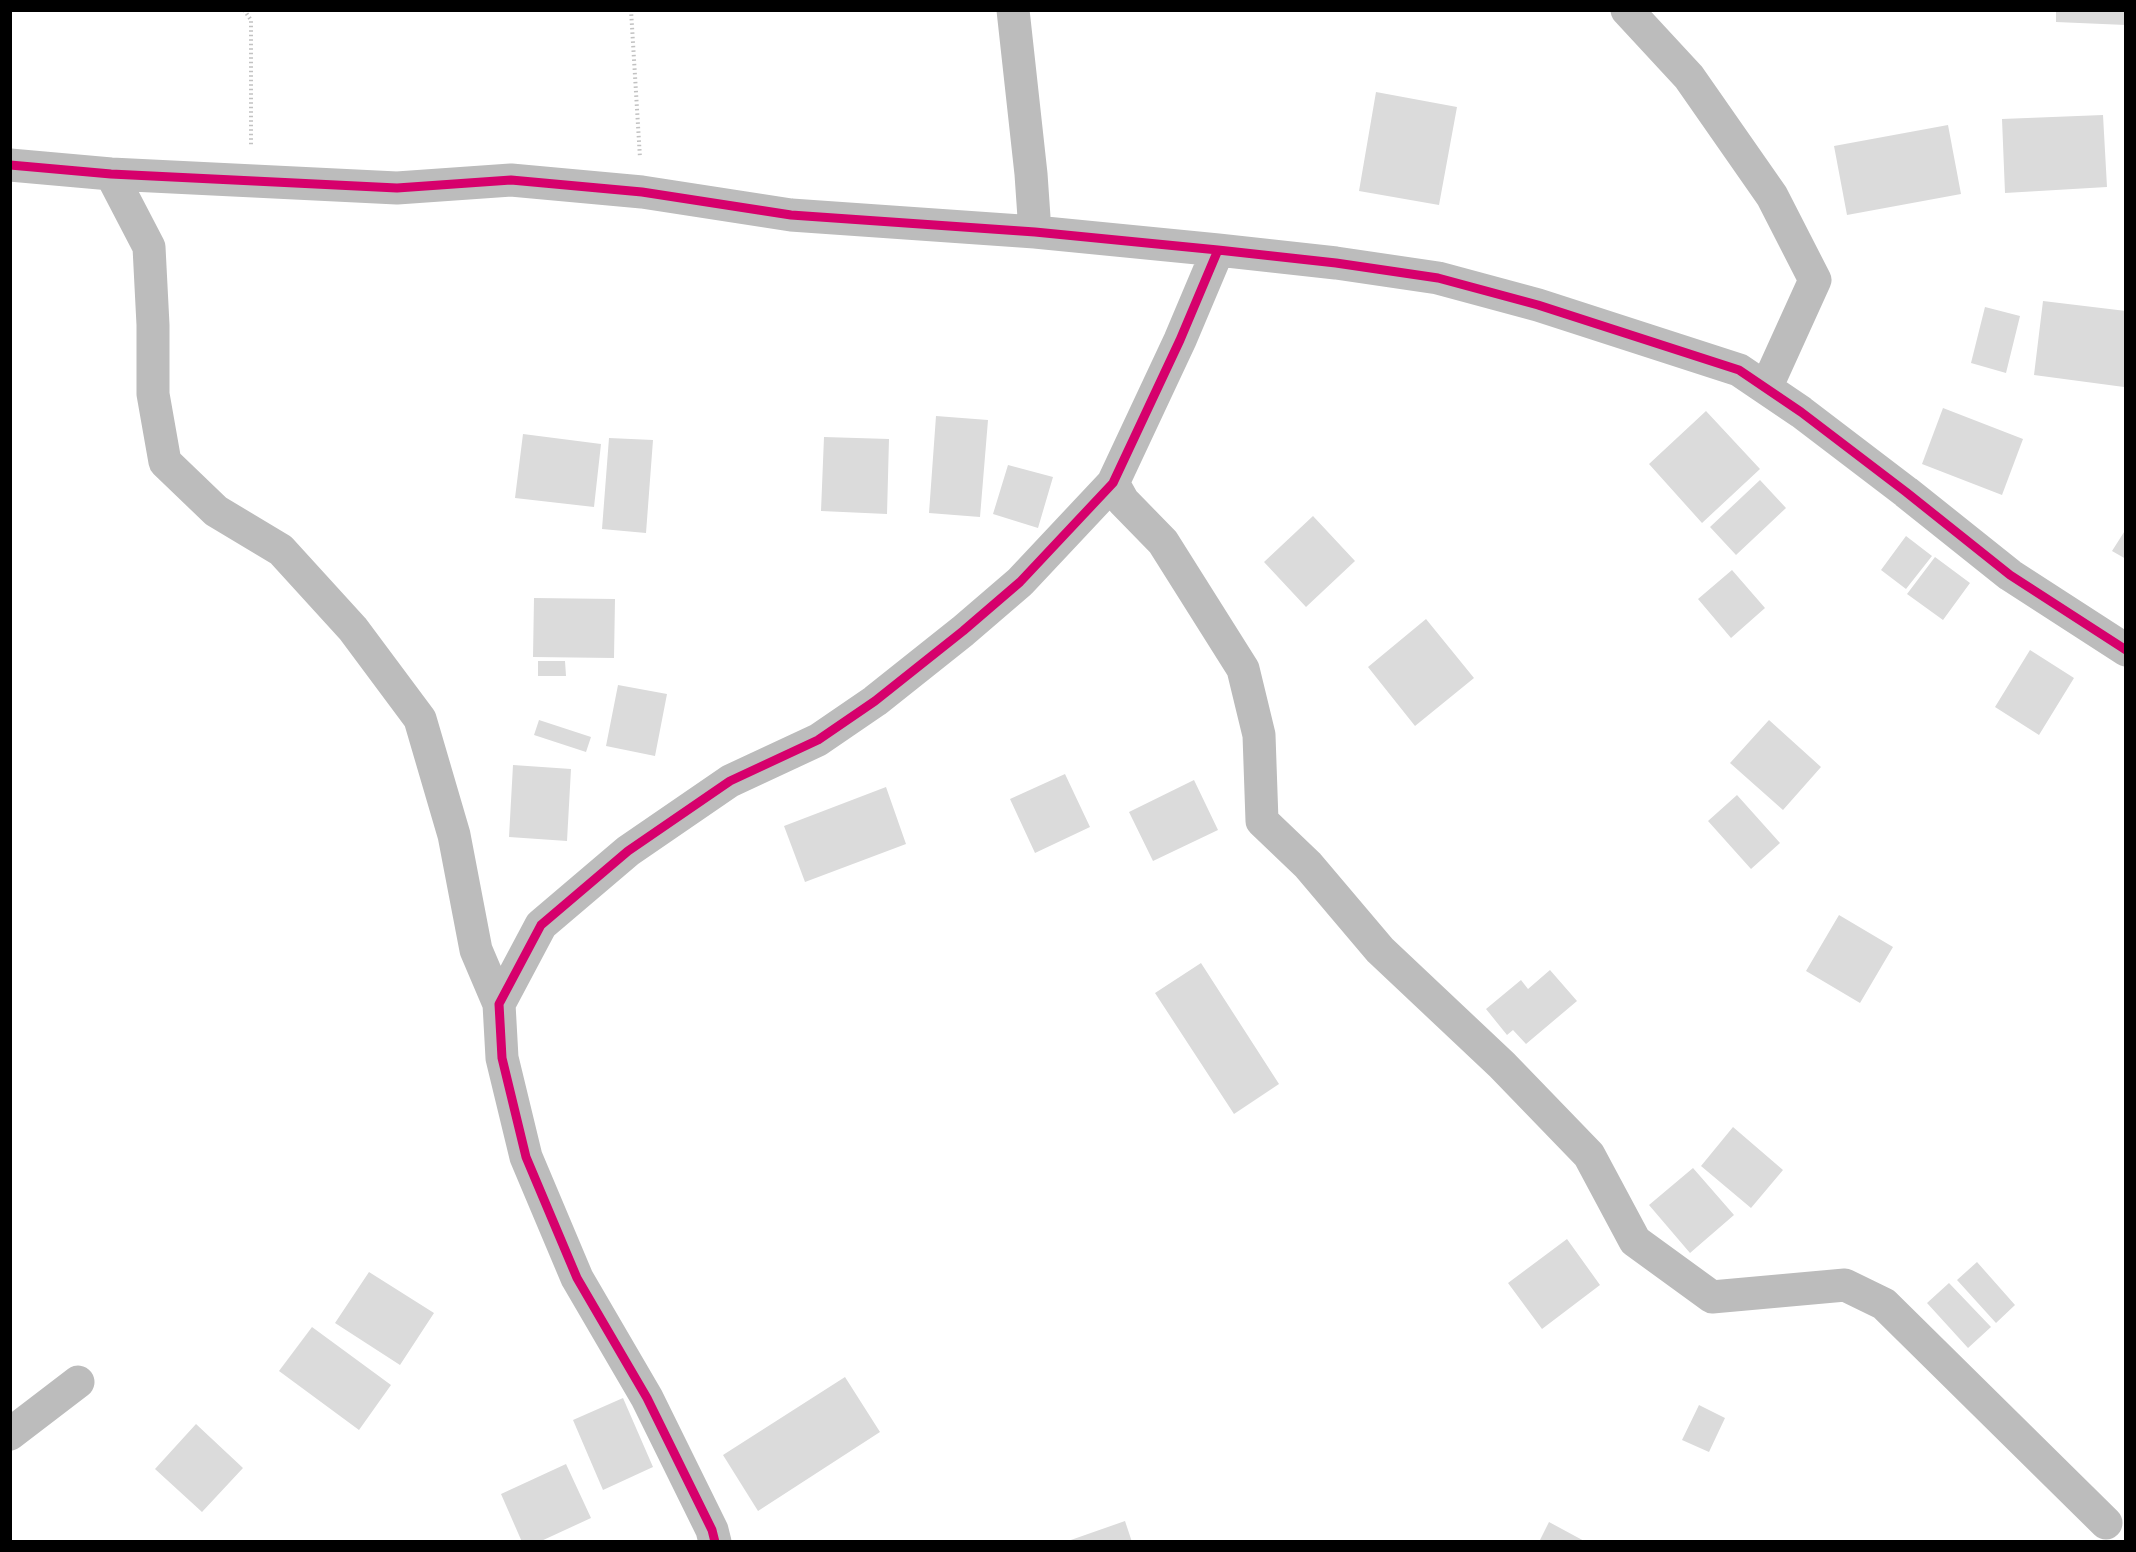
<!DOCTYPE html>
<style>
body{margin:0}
#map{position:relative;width:2136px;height:1552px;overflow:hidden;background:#fff;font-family:"Roboto Condensed",sans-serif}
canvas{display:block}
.frame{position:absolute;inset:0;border:12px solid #000;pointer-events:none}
</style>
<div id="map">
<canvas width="2136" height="1552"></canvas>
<div class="frame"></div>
</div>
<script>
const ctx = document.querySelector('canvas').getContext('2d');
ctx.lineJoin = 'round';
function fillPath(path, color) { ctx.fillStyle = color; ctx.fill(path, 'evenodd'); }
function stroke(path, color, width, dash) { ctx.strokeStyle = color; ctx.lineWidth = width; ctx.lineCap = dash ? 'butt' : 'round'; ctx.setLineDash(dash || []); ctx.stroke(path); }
fillPath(new Path2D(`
 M2056,10H2126V25L2056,22Z
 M1376,92L1457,107L1439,205L1359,191Z
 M2103,115L2107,187L2005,193L2002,119Z
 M1948,125L1961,194L1847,215L1834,146Z
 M2043,301L2126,311L2124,387L2034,375Z
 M1985,307L2020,316L2006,373L1971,363Z
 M1943,408L2023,439L2002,495L1922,464Z
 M1706,411L1760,469L1702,523L1649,464Z
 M936,416L988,420L980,517L929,513Z
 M523,434L601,444L594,507L515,498Z
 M824,437L889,439L887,514L821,511Z
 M609,438L653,440L646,533L602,529Z
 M1008,465L1053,477L1038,528L993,514Z
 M1760,480L1786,508L1736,555L1710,527Z
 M1313,516L1355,561L1306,607L1264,562Z
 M2126,529V559L2112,551Z
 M1906,536L1932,556L1906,589L1881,570Z
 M1935,557L1970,583L1943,620L1907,594Z
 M1732,570L1765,608L1731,638L1698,599Z
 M534,598L615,599L614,658L533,657Z
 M1426,619L1474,678L1415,726L1368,667Z
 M2030,650L2074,678L2039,735L1995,707Z
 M538,661H565L566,676H538Z
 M618,685L667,694L655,756L606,746Z
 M539,720L591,737L586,752L534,735Z
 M1769,720L1821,767L1783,810L1730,763Z
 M513,765L571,769L567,841L509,837Z
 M1065,774L1090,827L1035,853L1010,799Z
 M1194,780L1218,830L1153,861L1129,812Z
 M886,787L906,844L805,882L784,826Z
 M1737,795L1780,843L1751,869L1708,821Z
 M1839,915L1893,947L1860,1003L1806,971Z
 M1201,963L1279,1084L1234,1114L1155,993Z
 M1550,970L1577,1001L1526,1044L1513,1030L1507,1035L1486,1009L1521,980L1528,989Z
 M1733,1127L1783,1170L1751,1208L1701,1166Z
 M1693,1168L1734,1215L1690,1253L1649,1205Z
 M1567,1239L1600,1285L1542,1329L1508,1283Z
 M1977,1262L2015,1305L1996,1323L1957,1280Z
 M369,1272L434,1313L400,1365L335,1323Z
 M1949,1283L1991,1327L1968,1348L1927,1303Z
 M312,1327L391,1385L359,1430L279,1371Z
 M845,1377L880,1432L758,1511L723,1455Z
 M623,1398L653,1467L603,1490L573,1420Z
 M1699,1405L1725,1418L1709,1452L1682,1440Z
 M196,1424L243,1468L202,1512L155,1469Z
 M566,1464L591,1518L539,1542H522L501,1494Z
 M1125,1521L1132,1542H1068V1541Z
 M1549,1522L1586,1542H1539Z`), '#dbdbdb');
stroke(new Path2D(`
 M244,10L251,20V147
 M631,10L640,158`), '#c2c2c2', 4, [1.5, 3]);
stroke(new Path2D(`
 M1013,10L1031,174L1035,232
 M1627,10L1689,77L1772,196L1815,280L1766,388
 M10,165L111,174L397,188L511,180L642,192L791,215L1035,232L1218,250L1336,263L1438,278L1538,305L1739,370L1801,412L1906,492L2010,575L2126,650
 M111,174L149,247L153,325V394L165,462L216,511L281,550L353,629L420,719L454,835L476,950L499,1004
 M1113,483L1123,501L1163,542L1243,669L1259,735L1262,821L1308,865L1380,950L1502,1065L1589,1155L1635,1241L1712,1297L1845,1285L1884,1304L2106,1523
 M10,1434L78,1382
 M715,1542L712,1530L647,1398L577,1278L526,1157L502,1058L499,1004L541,925L628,851L730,781L818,740L875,701L963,631L1020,582L1113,483L1180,340L1218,250`), '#bcbcbc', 33);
stroke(new Path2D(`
 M10,165L111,174L397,188L511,180L642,192L791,215L1035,232L1218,250L1336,263L1438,278L1538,305L1739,370L1801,412L1906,492L2010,575L2126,650
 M715,1542L712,1530L647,1398L577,1278L526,1157L502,1058L499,1004L541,925L628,851L730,781L818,740L875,701L963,631L1020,582L1113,483L1180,340L1218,250`), '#d6006c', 9);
</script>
